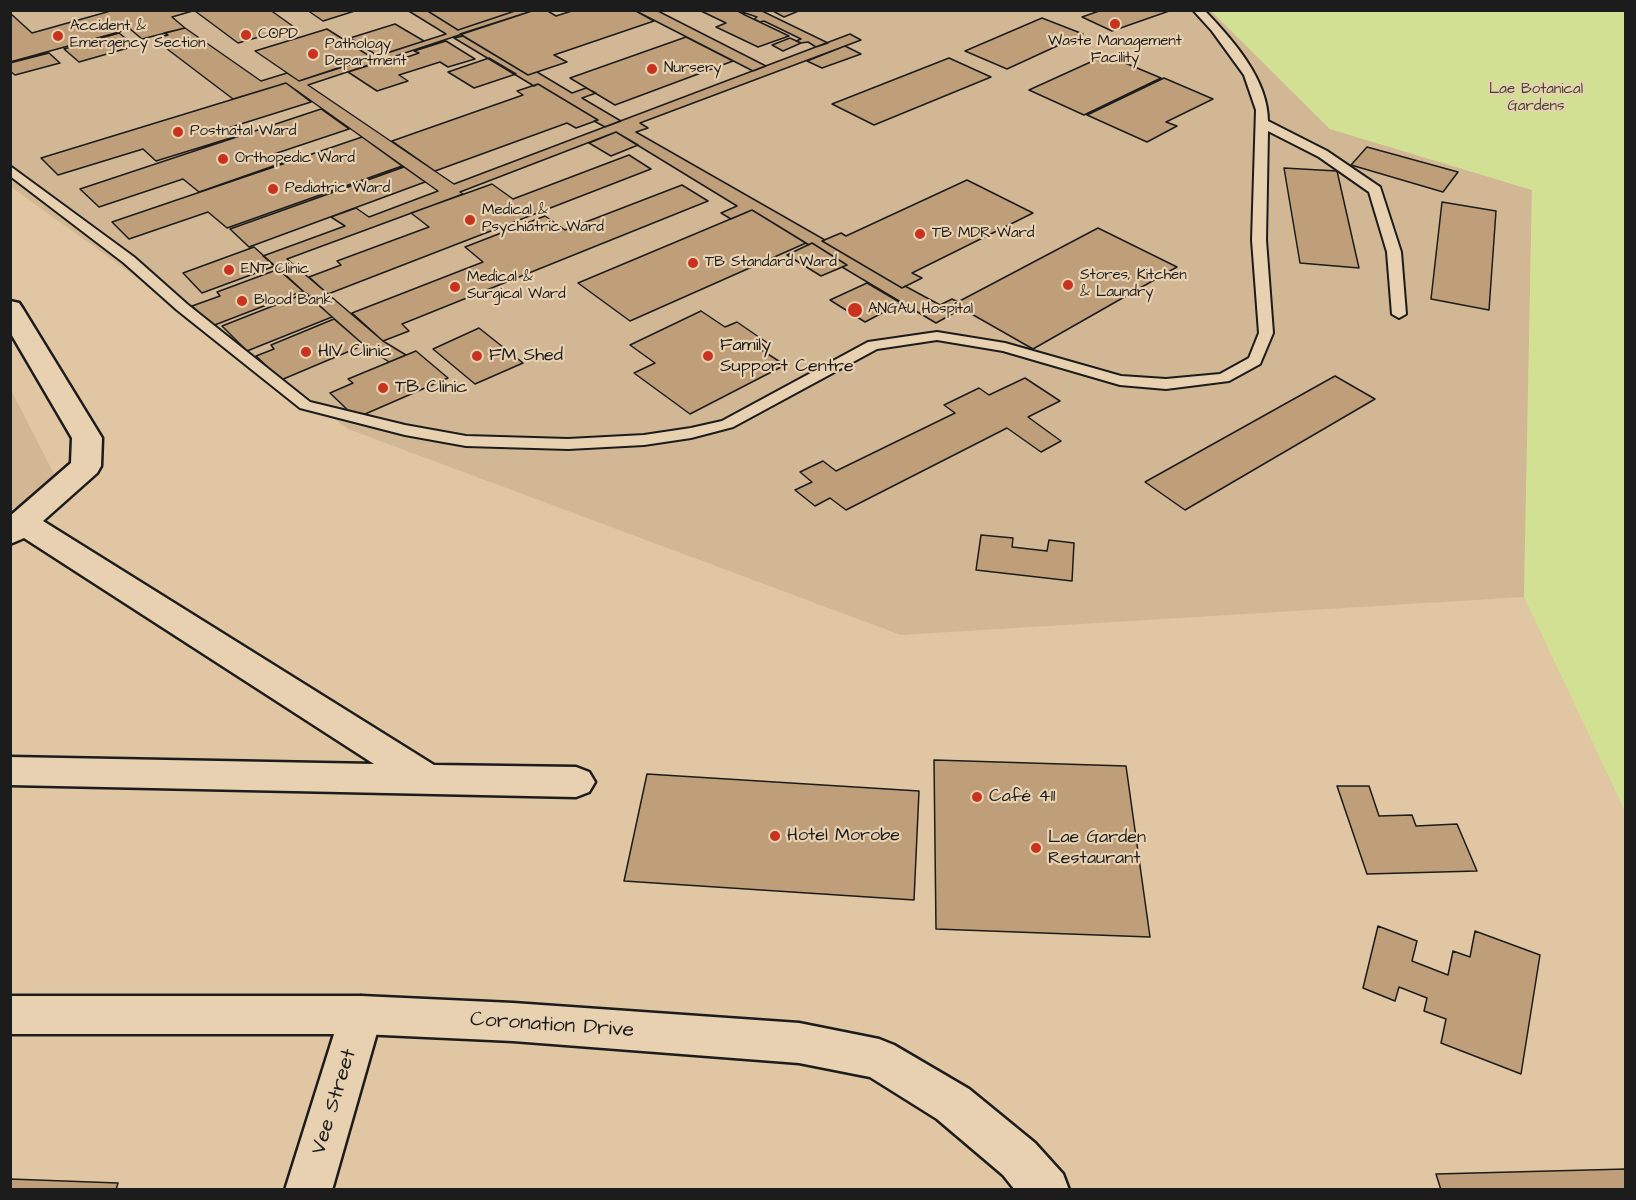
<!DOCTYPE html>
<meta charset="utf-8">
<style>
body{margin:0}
#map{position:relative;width:1636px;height:1200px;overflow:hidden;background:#e0c6a2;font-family:"Architects Daughter",sans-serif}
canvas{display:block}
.frame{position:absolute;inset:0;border:12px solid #1c1c1c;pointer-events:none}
</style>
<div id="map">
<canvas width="1636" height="1200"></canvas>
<div class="frame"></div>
</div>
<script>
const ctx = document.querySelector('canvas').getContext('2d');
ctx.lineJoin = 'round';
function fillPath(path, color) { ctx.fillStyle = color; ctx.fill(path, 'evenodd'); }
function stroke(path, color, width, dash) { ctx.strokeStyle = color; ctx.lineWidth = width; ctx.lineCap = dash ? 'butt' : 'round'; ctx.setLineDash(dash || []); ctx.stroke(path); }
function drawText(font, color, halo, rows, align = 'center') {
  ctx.font = font + ' "Architects Daughter",sans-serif'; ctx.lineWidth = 4.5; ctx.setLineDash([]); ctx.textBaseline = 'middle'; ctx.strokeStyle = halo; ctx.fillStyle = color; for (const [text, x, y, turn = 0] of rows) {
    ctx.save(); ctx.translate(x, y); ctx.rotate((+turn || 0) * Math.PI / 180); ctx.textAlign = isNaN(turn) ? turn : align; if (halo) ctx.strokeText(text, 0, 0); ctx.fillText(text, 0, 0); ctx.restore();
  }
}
fillPath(new Path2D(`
 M11,11H1211L1330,129L1532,190L1524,597L901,635L348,429L11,187Z
 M10,388L54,474L24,502L11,510Z`), '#d2b794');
fillPath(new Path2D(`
 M1211,11H1625V811L1524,597L1532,190L1330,129Z`), '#d2e094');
const building = new Path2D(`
 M114,10H196L172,17L185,28L142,39L130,29L10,62V13L32,33Z
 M198,10H279L273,12L294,27L238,43L195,11Z
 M307,10H358L323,21Z
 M407,10H426L458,30L518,10H535L308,85L454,184L850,34L861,40L640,123L648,128L636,132L825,240L822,241L902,288L905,286L940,305L952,299L958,302L954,304L963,308L936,323L842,267L847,265L812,243L809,245L752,210L731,219L721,213L737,206L616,132L460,192L463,194L287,259L383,341L406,355L389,362L364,345L263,256L345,226L331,217L356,208L369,217L438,191L286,83L233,99L154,39L168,35L164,33L185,28L261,81L287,73L299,81L446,34Z
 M426,10H518L458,30Z
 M535,10H546L556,16L575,10H634L654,21L554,55L567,62L528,75L460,34Z
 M634,10H656L766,66L753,71Z
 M736,10L745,15L789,36L758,47L716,27L726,23L701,11Z
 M736,10H760L828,43L816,47L808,42L801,43L796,41L801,39L764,21L760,22L754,19L757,17Z
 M771,10H801L784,17Z
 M1102,10H1172L1112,31L1082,17Z
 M1042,18L1083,34L1007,69L965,51Z
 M395,24L424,41L378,56L350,38Z
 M327,29L371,57L299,81L255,51Z
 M119,33L135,46L79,62L64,49Z
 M463,36L528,75L537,72L572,93L586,88L596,93L582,98L621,121L605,127L594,121L598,120L538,84L534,86L454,38Z
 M686,37L733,61L615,105L570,78Z
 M790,38L801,43L783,51L772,45Z
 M446,41L475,59L448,67L440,62L399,75L408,81L377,91L348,72L380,62L384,65L419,53L414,51Z
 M845,46L861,54L822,68L807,61Z
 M49,53L60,63L15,75L10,71V63Z
 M1106,55L1161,78L1084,115L1029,90Z
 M489,58L516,74L474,88L448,72Z
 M949,58L991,77L874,125L832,104Z
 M1164,78L1213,99L1166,122L1177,126L1147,142L1087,115Z
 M286,83L311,102L228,128L237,136L156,161L143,149L58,175L41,158Z
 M538,84L598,120L576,128L567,123L435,171L392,141L523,95L517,91Z
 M321,109L349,129L271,155L282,163L199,192L183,179L99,207L80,189Z
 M616,132L638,145L611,156L589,143Z
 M362,137L402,166L227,228L208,212L129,239L112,222Z
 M1367,147L1458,172L1443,192L1351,165Z
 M629,155L651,169L328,294L309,277L341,265L337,261L429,227L411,213L492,184L513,199Z
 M404,167L425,182L249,247L230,229Z
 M1284,168L1337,171L1359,268L1300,263Z
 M967,180L1033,213L912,273L922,278L902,288L822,241L841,233L846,236Z
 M682,185L708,201L402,324L409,331L383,341L352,313L483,262L465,247L545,216L565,230Z
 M1442,202L1496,211L1489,310L1431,299Z
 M752,210L806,243L630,321L578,283Z
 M1098,228L1177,267L1033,349L954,304Z
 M812,243L847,265L821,276L787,255Z
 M254,247L275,266L202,293L183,273Z
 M279,269L303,291L212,326L192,306L220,296L217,292Z
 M867,283L901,303L865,322L830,300Z
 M306,293L332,317L247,351L222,326Z
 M701,311L725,327L737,322L769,344L760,349L785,365L690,414L634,373L655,363L630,345Z
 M334,319L364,345L281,380L256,356L274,349L271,345Z
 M479,328L523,363L475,384L433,349Z
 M416,351L448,378L356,418L330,393L353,383L348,379Z
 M1335,376L1375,399L1185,510L1145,482Z
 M1025,378L1060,401L1028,417L1061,441L1041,452L1007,428L846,510L830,498L815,506L795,490L812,482L800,472L823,461L836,471L955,413L944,405L979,388L989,395Z
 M981,535L1013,538L1012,547L1047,551L1049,540L1074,543L1072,581L976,570Z
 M934,760L1126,766L1150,937L936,929Z
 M647,774L919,791L914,900L624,881Z
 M1337,786H1369L1379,816L1412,815L1416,826L1457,824L1477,871L1367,874Z
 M1378,926L1417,941L1412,961L1448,975L1453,951L1470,957L1475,931L1540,955L1521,1074L1441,1043L1446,1019L1424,1011L1427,998L1399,987L1395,1001L1363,988Z
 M1626,1169V1190H1441L1436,1174Z
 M10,1179L118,1183L116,1190H10Z`);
fillPath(building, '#bf9f79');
stroke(building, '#1c1c1c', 1.5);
const service = new Path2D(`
 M1193,10H1204C1232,39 1268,79 1268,121L1327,151L1380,187L1401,252L1406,314L1399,318L1392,314L1387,252L1369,192L1319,157L1268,131L1266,240L1273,333L1260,364L1229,381L1166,389L1120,385L1003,351L937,340L877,349L733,427L691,438L644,445L568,449L466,446L405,435L300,408L177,310L124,263L10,176V166L134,257L187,304L310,402L405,425L466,436L568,439L644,435L691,428L722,421L868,342L937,332L1005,343L1121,376L1166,379L1220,374L1249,358L1259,333L1252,240L1256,110L1244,75L1212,31Z`);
const minor = new Path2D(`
 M10,301L19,303L23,309L102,438L101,466L97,473L43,521L434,765L576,767L589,772L595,782L589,792L576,797L10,785V757L374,764L24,538L10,544V516L71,463L72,438L10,332Z
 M361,996L376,1001L382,1015L332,1190H285L340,1015L346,1001Z`);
const tertiary = new Path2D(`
 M10,996H361L513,1003L799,1023L879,1039L894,1045L969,1089L1035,1143L1063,1174L1069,1190H1015L1003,1175L937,1119L870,1077L799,1063L513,1041L361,1034H10Z`);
stroke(service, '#1c1c1c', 4);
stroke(minor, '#1c1c1c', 5);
stroke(tertiary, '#1c1c1c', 5);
fillPath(service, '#e7d1b0');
fillPath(minor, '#e7d1b0');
fillPath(tertiary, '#e7d1b0');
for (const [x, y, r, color] of [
 [1115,24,6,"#c8321e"],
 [246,35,6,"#c8321e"],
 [58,36,6,"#c8321e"],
 [313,54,6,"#c8321e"],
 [652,69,6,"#c8321e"],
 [178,132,6,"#c8321e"],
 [223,159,6,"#c8321e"],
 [273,189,6,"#c8321e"],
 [470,220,6,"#c8321e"],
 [920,234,6,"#c8321e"],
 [693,263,6,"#c8321e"],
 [229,270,6,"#c8321e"],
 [1068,285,6,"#c8321e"],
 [455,287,6,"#c8321e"],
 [242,301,6,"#c8321e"],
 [855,310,8,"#c8321e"],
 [306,352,6,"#c8321e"],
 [477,356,6,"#c8321e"],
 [708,356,6,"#c8321e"],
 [383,388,6,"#c8321e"],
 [977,797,6,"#c8321e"],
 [775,836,6,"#c8321e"],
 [1036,848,6,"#c8321e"]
]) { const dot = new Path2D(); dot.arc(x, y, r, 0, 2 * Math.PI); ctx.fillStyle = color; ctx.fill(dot); stroke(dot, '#e7d1b0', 2); }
drawText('15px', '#1c1c1c', '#e7d1b0', [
 ["Accident &",70,27],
 ["Emergency Section",70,44],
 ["COPD",258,35],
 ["Waste Management",1115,42,"center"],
 ["Facility",1115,59,"center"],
 ["Pathology",325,45],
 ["Department",325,62],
 ["Nursery",664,69],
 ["Postnatal Ward",190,132],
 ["Orthopedic Ward",235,159],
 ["Pediatric Ward",285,189],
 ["Medical &",482,211],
 ["Psychiatric Ward",482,228],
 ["TB MDR Ward",932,234],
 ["TB Standard Ward",705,263],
 ["ENT Clinic",241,270],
 ["Stores, Kitchen",1080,276],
 ["& Laundry",1080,293],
 ["Medical &",467,278],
 ["Surgical Ward",467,295],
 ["Blood Bank",254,301],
 ["ANGAU Hospital",868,310]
], 'left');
drawText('15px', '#404334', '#e7d1b0', [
 ["Lae Botanical",1536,90],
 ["Gardens",1536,107]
]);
drawText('18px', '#1c1c1c', '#e7d1b0', [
 ["Family",720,346],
 ["Support Centre",720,367],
 ["HIV Clinic",318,352],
 ["FM Shed",489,356],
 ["TB Clinic",395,388],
 ["Café 411",989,797],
 ["Hotel Morobe",787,836],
 ["Lae Garden",1048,838],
 ["Restaurant",1048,859]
], 'left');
drawText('21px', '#1c1c1c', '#e7d1b0', [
 ["Coronation Drive",552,1026,4],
 ["Vee Street",335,1102,-73]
]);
</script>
